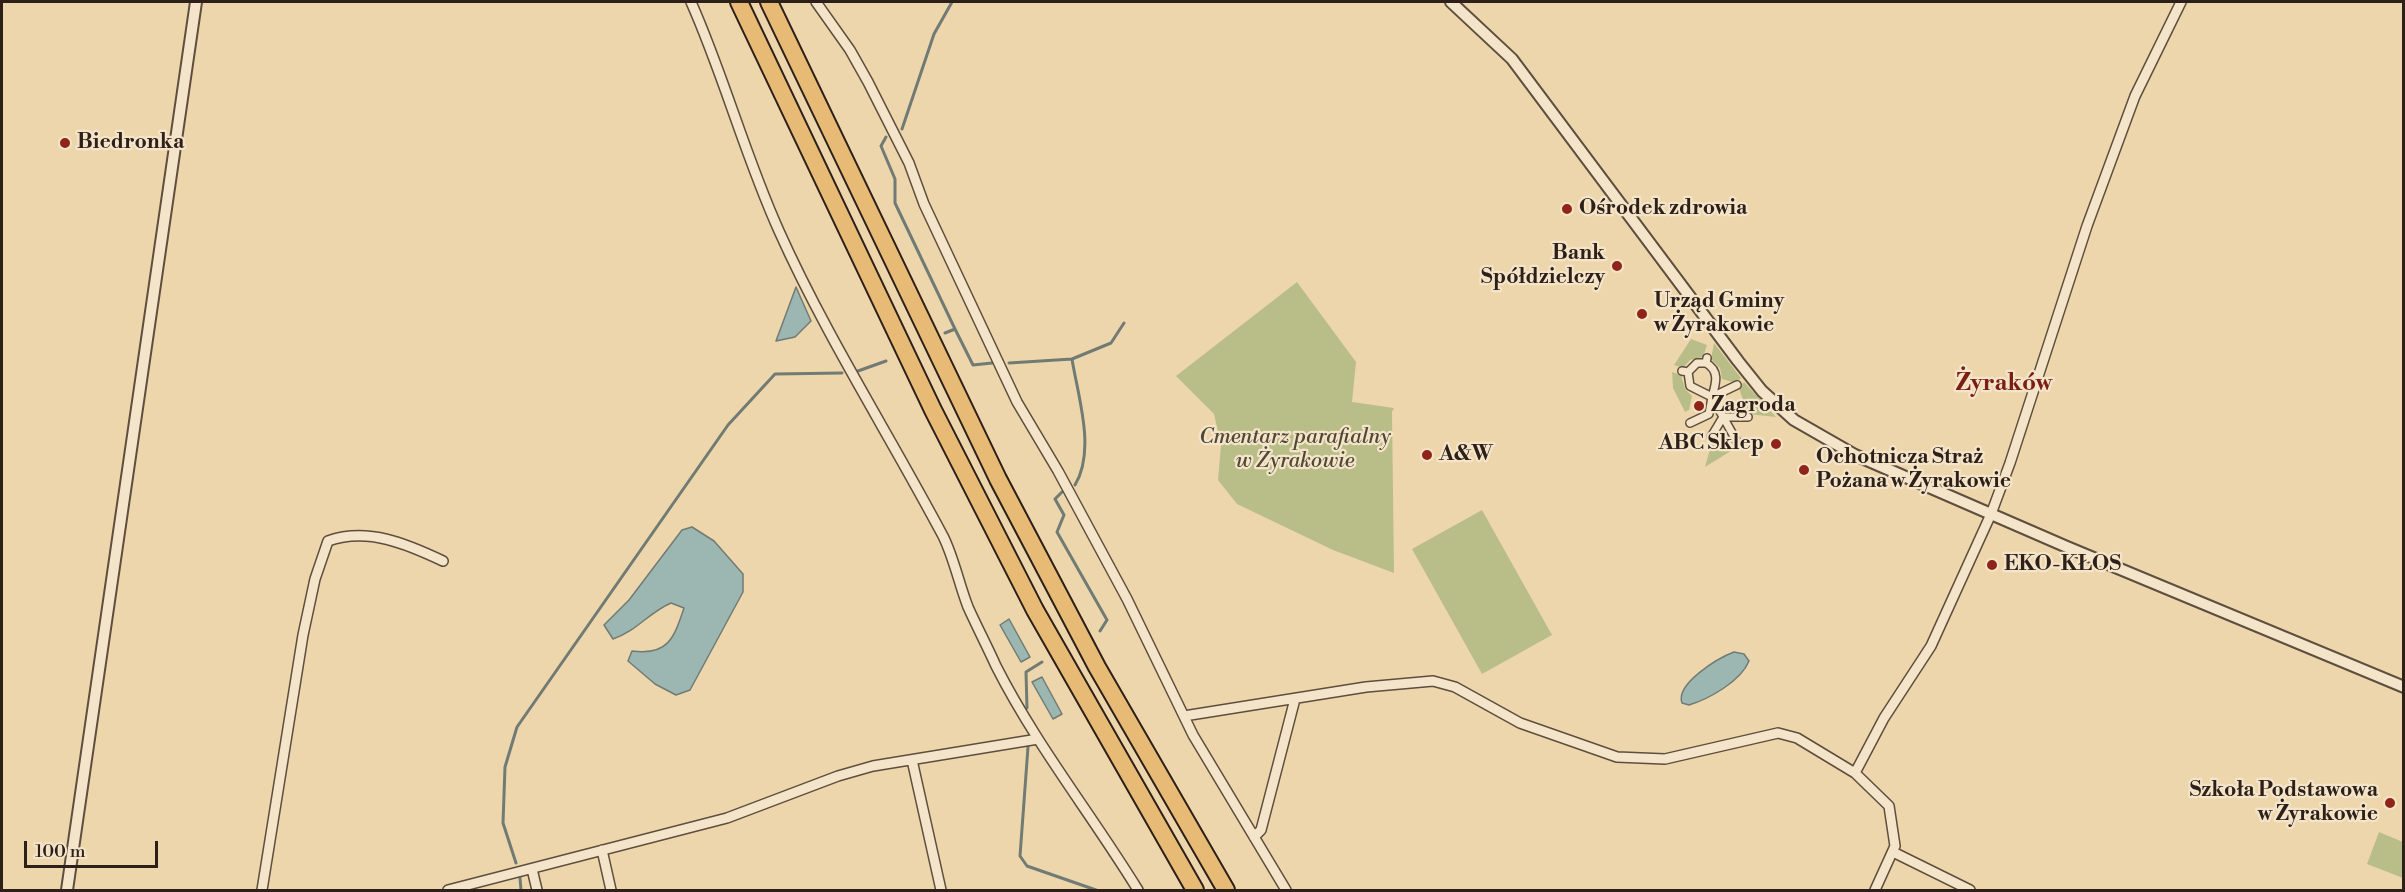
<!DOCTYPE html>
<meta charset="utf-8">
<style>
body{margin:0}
#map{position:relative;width:2405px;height:892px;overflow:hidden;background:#eed6ac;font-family:"Libre Bodoni",serif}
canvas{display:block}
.frame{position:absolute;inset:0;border:3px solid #2d2018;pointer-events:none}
.scale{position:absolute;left:24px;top:841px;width:134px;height:27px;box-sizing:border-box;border:3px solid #2d2018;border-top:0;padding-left:8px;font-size:18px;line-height:21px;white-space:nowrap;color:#2d2018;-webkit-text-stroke:4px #f4e4c9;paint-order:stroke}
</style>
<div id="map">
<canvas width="2405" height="892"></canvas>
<div class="frame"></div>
<div class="scale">100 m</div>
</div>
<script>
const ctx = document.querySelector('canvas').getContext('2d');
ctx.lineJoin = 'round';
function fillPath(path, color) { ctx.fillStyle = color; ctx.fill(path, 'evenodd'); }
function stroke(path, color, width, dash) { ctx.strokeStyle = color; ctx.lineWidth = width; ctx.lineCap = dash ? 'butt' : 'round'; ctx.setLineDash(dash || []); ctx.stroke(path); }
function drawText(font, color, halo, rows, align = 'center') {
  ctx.font = font + ' "Libre Bodoni",serif'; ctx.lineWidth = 4.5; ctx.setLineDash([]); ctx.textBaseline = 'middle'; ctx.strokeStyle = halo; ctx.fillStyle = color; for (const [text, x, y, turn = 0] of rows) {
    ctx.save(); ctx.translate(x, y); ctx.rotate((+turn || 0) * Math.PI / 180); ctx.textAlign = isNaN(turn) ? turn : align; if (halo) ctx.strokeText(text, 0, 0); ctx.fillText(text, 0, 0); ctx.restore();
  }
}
fillPath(new Path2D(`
 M1297,282L1356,362L1352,402L1394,408L1392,412L1394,573L1333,550L1237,504L1218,480L1221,445L1214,414L1176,376Z
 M1691,339L1707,345L1703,357L1690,360L1683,368L1674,365Z
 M1714,343L1741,378L1736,383L1722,379L1720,368L1711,359Z
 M1672,372L1681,375L1685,389L1692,396L1689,410L1685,412L1673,388Z
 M1744,382L1776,417L1748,414L1739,388Z
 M1713,438L1725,439L1731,451L1705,467Z
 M1482,510L1552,635L1482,674L1412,549Z
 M2379,832L2403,842V878L2367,864Z`), '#b9be89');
const water = new Path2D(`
 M796,287L811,321L795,337L776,341Z
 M692,527L714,541L743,574V592L690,690L676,695L655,684L628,661L632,651C668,656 674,638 684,608L671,603C648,613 637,631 613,639L604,625L629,600L682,530Z
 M1009,619L1030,657L1021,662L1000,625Z
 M1734,652L1744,654L1749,661C1741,681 1709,699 1689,705L1682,703C1675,684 1718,658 1734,652Z
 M1042,677L1062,714L1053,719L1032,682Z`);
fillPath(water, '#9cb7b2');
stroke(water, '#707b74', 1.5);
stroke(new Path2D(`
 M902,129L934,34L952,2
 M886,137L881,146L895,179V203L955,329
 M945,333L955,329L973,365L992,363
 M1072,359C1078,397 1096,450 1075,485
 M1009,363L1072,359L1111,343L1124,323
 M858,371L886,361
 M1062,492L1055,499L1064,515L1057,532L1107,620L1100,631
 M1027,708L1026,672L1042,662
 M1028,747L1020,856L1027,866L1096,890
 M516,863L503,823L505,767L517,727L728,425L775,374L842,373
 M520,878L521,890`), '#707b74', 3);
const pedestrian = new Path2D(`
 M1706,363C1720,371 1716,383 1712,397
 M1682,371L1688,372L1697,363H1706L1707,358
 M1688,372L1690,386L1712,397L1736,440
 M1690,423L1709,414L1712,397L1737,385
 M1711,437L1723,417H1748`);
const minor = new Path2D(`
 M691,2C724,76 745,156 779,231C826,336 889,434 943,536C954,558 959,584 968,607C977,627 987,646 996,666C1036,745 1092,815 1138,890
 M816,2L850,50L868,82L909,163L924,204L1017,402L1058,471L1127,599L1193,735L1286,890
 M1184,716L1366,687L1433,681L1455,687L1520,723L1617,757L1665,759L1778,733L1797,738L1855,773L1889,806L1895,846L1875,890
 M912,760L941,890
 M1855,773L1884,718L1931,646L1991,514L2010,463L2087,226L2135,96L2181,2
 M1254,837L1261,830L1295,699
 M602,850L611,890
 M1893,852L1970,890
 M532,869L537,890
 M262,890L303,635L315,579L328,541C368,527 407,544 443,561
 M448,890L727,818L838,776L873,766L1038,739`);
const tertiary = new Path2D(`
 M1451,2L1512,59L1738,361L1762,391L1794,420L1855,455L2067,547L2404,687
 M67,890L196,2`);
const motorway = new Path2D(`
 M739,2L933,410L1035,610L1195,890
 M769,2L998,479L1097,667L1226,890`);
stroke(pedestrian, '#5d4e3d', 10);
stroke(minor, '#5d4e3d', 12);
stroke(tertiary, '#5d4e3d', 14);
stroke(motorway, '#2d2018', 20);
stroke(pedestrian, '#f4e4c9', 7);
stroke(minor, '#f4e4c9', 9);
stroke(tertiary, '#f4e4c9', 10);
stroke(motorway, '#e7bb76', 16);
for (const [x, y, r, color] of [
 [65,143,6,"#8f2418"],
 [1567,209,6,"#8f2418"],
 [1617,266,6,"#8f2418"],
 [1642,314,6,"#8f2418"],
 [1699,406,6,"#8f2418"],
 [1776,444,6,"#8f2418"],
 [1427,455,6,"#8f2418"],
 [1804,470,6,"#8f2418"],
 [1992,565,6,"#8f2418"],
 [2390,803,6,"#8f2418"]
]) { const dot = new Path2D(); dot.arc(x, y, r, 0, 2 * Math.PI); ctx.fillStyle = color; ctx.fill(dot); stroke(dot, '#f4e4c9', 2); }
drawText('bold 21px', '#2d2018', '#f4e4c9', [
 ["Biedronka",77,143],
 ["Ośrodek zdrowia",1579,209],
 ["Bank",1605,254,"right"],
 ["Spółdzielczy",1605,278,"right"],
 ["Urząd Gminy",1654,302],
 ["w Żyrakowie",1654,326],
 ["Zagroda",1711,406],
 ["ABC Sklep",1764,444,"right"],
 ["A&W",1439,455],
 ["Ochotnicza Straż",1816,458],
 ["Pożana w Żyrakowie",1816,482],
 ["EKO-KŁOS",2004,565],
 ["Szkoła Podstawowa",2378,791,"right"],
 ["w Żyrakowie",2378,815,"right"]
], 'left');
drawText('italic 21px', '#504834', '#f4e4c9', [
 ["Cmentarz parafialny",1295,438],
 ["w Żyrakowie",1295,462]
]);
drawText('bold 24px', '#7a1f14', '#f4e4c9', [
 ["Żyraków",2004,384]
]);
</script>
